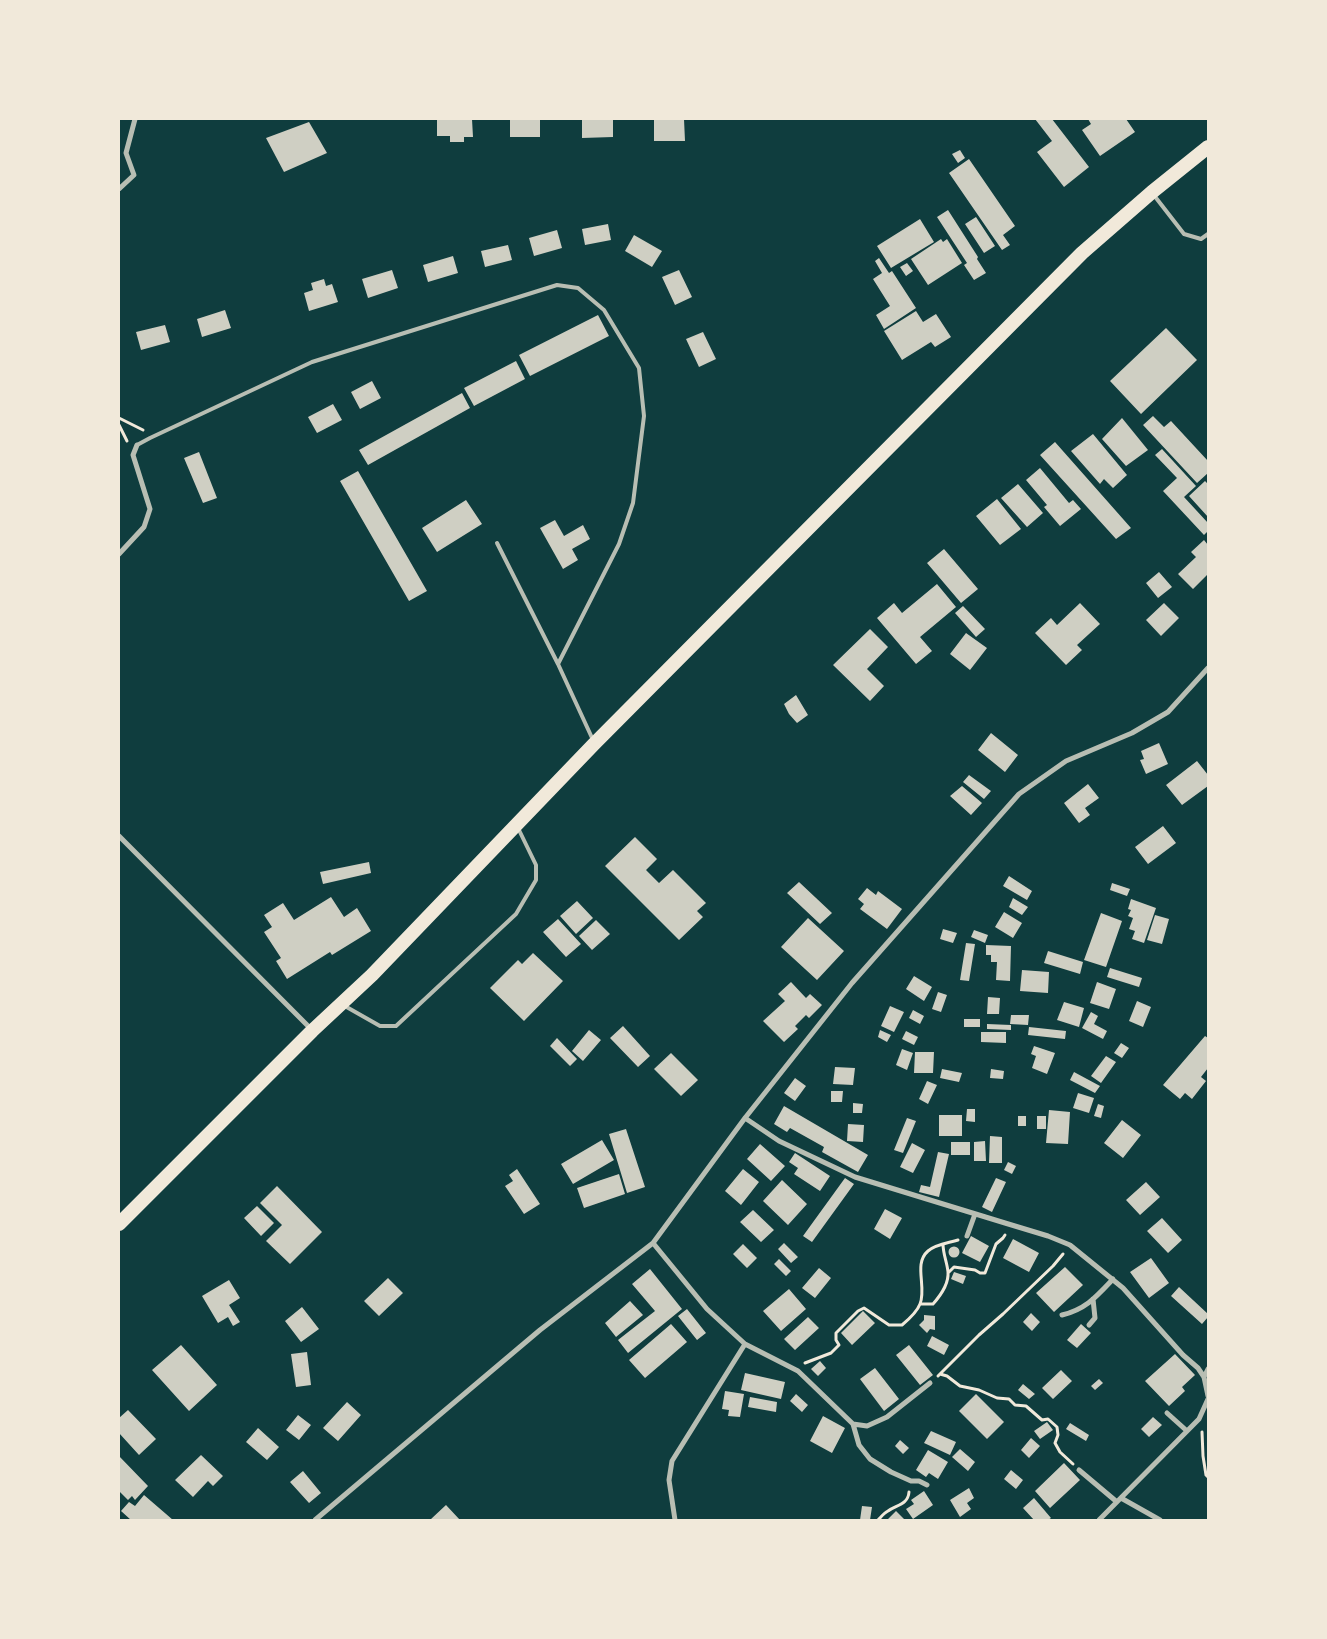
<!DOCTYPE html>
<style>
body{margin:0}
#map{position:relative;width:1327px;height:1639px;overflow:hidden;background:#0f3d3e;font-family:Bitter,serif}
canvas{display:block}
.frame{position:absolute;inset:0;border:120px solid #f1e9da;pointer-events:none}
</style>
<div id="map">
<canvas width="1327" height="1639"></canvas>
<div class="frame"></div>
</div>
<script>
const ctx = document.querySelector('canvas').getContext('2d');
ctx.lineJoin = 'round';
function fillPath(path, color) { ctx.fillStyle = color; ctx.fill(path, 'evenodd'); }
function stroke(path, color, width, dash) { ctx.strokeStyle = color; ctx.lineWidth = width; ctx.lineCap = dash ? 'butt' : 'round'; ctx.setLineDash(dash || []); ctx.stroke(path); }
fillPath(new Path2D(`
 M437,119H472L473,137H464V142H450V136H437Z
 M510,119H540V137H510Z
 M582,119H613V137L582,138Z
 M654,119H684L685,141H654Z
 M1035,119H1052L1089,167L1064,187L1037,152L1052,141Z
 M1088,119H1126L1135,132L1100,156L1082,130L1091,124Z
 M309,122L327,153L284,172L266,138Z
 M960,150L965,158L958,163L952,154Z
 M969,159L1015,226L1003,235L1010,245L1002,250L949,173Z
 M948,210L978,257L977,259L986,273L974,280L964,265L967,263L937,217Z
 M976,217L995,246L984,253L965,224Z
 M920,219L934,242L891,268L877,246Z
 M608,224L611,240L585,245L582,229Z
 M557,230L562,248L534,256L529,238Z
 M634,235L662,251L652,267L625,251Z
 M941,239L943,242L947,239L962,263L928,285L911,259Z
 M508,245L512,260L485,267L481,251Z
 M453,256L458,273L428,282L423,265Z
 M879,258L889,273L892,271L916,308L884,329L876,315L890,306L873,279L882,273L875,261Z
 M907,263L913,271L906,276L900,267Z
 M392,270L398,288L368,298L362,279Z
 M679,270L692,297L675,305L662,277Z
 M324,279L326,286L332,284L338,302L309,311L304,293L313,290L311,283Z
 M225,310L231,328L202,337L197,319Z
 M916,311L923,322L936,314L951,337L935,347L931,342L902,360L884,331Z
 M598,315L609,336L530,376L519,355Z
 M165,325L170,342L141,350L136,332Z
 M1166,328L1197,360L1141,414L1110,381Z
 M703,332L716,359L699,367L686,339Z
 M516,361L525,379L474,406L464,388Z
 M372,381L381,398L360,409L351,392Z
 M462,393L470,408L368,465L359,450Z
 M333,404L342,420L317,433L308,417Z
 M1153,416L1164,427L1171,421L1208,461V473L1197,483L1143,425Z
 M1122,418L1148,450L1126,466L1102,439Z
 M1093,434L1127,475L1113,488L1104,479L1100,484L1071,451Z
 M1055,442L1131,528L1116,539L1040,455Z
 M1162,449L1196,486L1184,497L1208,523V531L1204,535L1163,491L1177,478L1155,455Z
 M199,452L217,498L203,503L184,458Z
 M1040,468L1069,503L1073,500L1081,509L1060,526L1044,507L1047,505L1026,480Z
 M358,471L427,591L409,601L340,481Z
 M1205,481L1208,484V517L1189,496Z
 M1018,484L1043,513L1027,527L1001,498Z
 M997,499L1021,529L1000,545L976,516Z
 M466,500L482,524L437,552L422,528Z
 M555,520L564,536L583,525L590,539L572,549L578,560L563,569L540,528Z
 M1204,540L1208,545V576L1207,575L1193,589L1178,574L1196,557L1191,552Z
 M944,549L978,589L961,603L927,563Z
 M1159,572L1172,587L1158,598L1146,583Z
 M937,584L956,607L920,637L932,651L916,664L877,618L894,603L902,613Z
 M1080,603L1100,624L1077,645L1082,650L1066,665L1035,633L1051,618L1057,625Z
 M1164,603L1179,618L1161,636L1146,620Z
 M963,606L985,629L976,637L955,613Z
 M870,629L888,647L867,669L884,686L870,701L833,665Z
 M966,633L987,648L970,670L950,654Z
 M796,695L808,715L797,723L789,714L784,704Z
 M991,733L1018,755L1005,772L978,750Z
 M1159,743L1168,764L1146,774L1140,760L1144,759L1141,751Z
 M1197,761L1208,775V786L1182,805L1166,785Z
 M969,775L991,791L984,799L963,782Z
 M1088,784L1099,798L1085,808L1090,815L1079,823L1064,803Z
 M962,786L982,803L971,815L950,796Z
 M1163,826L1176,843L1148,864L1135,847Z
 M635,837L657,859L646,870L659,883L673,870L706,903L697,911L703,917L679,940L605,866Z
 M369,862L371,873L323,884L320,872Z
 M1009,876L1032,891L1027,900L1003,886Z
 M799,882L832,913L820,924L787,893Z
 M1112,883L1130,889L1127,896L1110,890Z
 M867,888L876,895L878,891L902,909L887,929L860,909L864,904L858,899Z
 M331,897L344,917L357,908L371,931L332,955L330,952L287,979L276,961L281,958L264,932L272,927L264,915L283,903L294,920Z
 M1013,898L1028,907L1022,915L1009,907Z
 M1131,899L1156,908L1144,943L1132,939L1135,931L1129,929L1133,918L1128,916L1131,910L1128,909Z
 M577,901L593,918L576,934L560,916Z
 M1004,912L1022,923L1013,938L995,927Z
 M1101,913L1122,921L1106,967L1084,960Z
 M1155,915L1169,919L1162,944L1147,940Z
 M808,918L844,951L817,980L781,947Z
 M558,919L581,944L566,957L543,932Z
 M596,920L610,934L592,950L579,936Z
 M943,929L957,933L953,943L940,939Z
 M974,930L988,935L985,943L971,937Z
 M966,943L975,944L969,981L960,980Z
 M986,945L1011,946L1010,981L996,980L997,962H991V955H986Z
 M1048,951L1083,962L1080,974L1044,963Z
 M533,953L563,981L524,1021L490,988L518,960L522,964Z
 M1110,968L1142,978L1139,987L1107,977Z
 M1022,970L1049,972L1048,993L1020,991Z
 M914,976L932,987L924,1001L906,989Z
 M791,982L806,998L810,994L822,1005L809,1018L806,1015L795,1026L798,1029L784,1042L763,1021L785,1001L778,994Z
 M1097,982L1116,989L1109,1009L1090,1003Z
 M938,992L947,995L941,1012L932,1009Z
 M988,997L1000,998L999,1014H987Z
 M1137,1001L1151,1007L1143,1027L1129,1021Z
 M1064,1002L1084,1008L1079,1027L1057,1020Z
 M890,1006L904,1012L894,1032L881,1026Z
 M913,1010L924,1016L920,1024L909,1018Z
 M1091,1012L1098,1016L1094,1024L1107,1031L1103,1039L1082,1028Z
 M1011,1015H1029L1028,1025L1010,1024Z
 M964,1019H980V1027H964Z
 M987,1024L1011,1025V1030L987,1029Z
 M623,1026L650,1056L638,1067L610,1038Z
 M1029,1027L1066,1031L1065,1039L1028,1035Z
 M589,1030L601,1040L583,1061L572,1051Z
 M880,1030L891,1035L887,1042L878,1037Z
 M906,1031L918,1037L914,1045L902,1039Z
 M981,1032H1006V1043L981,1042Z
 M1205,1036L1208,1038V1068L1201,1077L1206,1081L1192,1099L1185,1093L1180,1099L1163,1085Z
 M557,1038L577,1059L570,1066L550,1046Z
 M1121,1043L1129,1048L1122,1058L1114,1053Z
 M1034,1046L1055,1053L1047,1074L1032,1068L1036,1056L1031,1054Z
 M902,1049L913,1053L907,1070L896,1065Z
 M915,1052H934L933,1073H914Z
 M671,1053L698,1080L681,1096L654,1069Z
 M1106,1056L1116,1062L1101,1083L1091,1076Z
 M835,1067L855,1068L853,1085L833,1084Z
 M942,1069L962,1073L959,1082L940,1078Z
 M991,1069L1004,1071L1003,1079L990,1078Z
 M1074,1072L1100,1086L1095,1093L1070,1080Z
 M795,1078L806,1086L795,1101L784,1093Z
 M927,1081L937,1085L928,1104L919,1099Z
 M831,1091H843L842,1102H831Z
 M1078,1093L1094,1098L1089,1113L1073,1108Z
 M853,1103L863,1104L862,1113H853Z
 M1098,1104L1104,1106L1101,1118L1094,1116Z
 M784,1106L868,1155L858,1172L822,1152L824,1147L790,1128L787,1132L774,1124Z
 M967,1109H975V1122L966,1121Z
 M1049,1110L1070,1112L1068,1144L1046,1143Z
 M939,1115H962V1136H939Z
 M1018,1116H1026V1126H1018Z
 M1037,1116H1046V1129H1037Z
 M907,1118L916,1121L903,1153L894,1150Z
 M1122,1120L1141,1135L1123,1158L1104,1143Z
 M848,1124L864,1125L863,1142L847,1141Z
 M626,1129L645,1187L627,1193L609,1134Z
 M990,1136L1002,1137V1163H989Z
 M602,1140L614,1160L573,1184L561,1164Z
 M985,1141L986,1161H974V1142Z
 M951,1142H970V1155H951Z
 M912,1143L925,1150L913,1173L900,1167Z
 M760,1144L785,1166L771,1181L747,1159Z
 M938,1152L949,1154L939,1197L919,1192L921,1185L930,1187Z
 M795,1153L830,1176L820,1191L794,1174L798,1168L789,1162Z
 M1008,1162L1016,1166L1012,1174L1004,1170Z
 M517,1169L540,1204L524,1214L505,1186L513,1181L509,1175Z
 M743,1169L759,1182L741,1205L725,1191Z
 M619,1174L625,1194L584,1208L577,1188Z
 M845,1178L854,1184L812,1242L803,1236Z
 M996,1178L1006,1182L992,1212L982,1207Z
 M782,1180L807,1204L788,1225L763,1201Z
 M1146,1182L1160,1197L1140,1215L1126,1200Z
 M277,1186L322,1232L290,1264L266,1241L282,1225L260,1203Z
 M257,1206L274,1223L261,1236L244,1218Z
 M885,1209L902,1218L890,1239L874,1229Z
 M753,1210L774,1230L761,1242L740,1222Z
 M1162,1218L1182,1240L1168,1253L1147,1231Z
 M971,1236L989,1246L980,1262L962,1253Z
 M1013,1239L1039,1253L1029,1272L1003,1258Z
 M784,1243L798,1257L791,1263L778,1249Z
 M743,1244L757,1258L747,1268L733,1254Z
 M948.5 1252a5.5 5.5 0 1 1 11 0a5.5 5.5 0 1 1-11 0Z
 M1151,1258L1169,1283L1149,1298L1130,1272Z
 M779,1259L791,1271L786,1276L774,1264Z
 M1065,1267L1083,1285L1054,1312L1036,1293Z
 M819,1268L831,1278L815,1298L802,1288Z
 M650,1269L682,1309L628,1353L618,1340L655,1311L632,1284Z
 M954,1272L966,1276L963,1284L951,1279Z
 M388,1278L403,1293L379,1316L364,1301Z
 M229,1280L240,1298L229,1305L240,1322L233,1326L228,1317L218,1323L202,1296Z
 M1179,1287L1208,1314V1317L1202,1324L1171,1296Z
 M789,1289L806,1309L781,1331L763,1311Z
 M630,1301L643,1315L616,1337L605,1323Z
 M302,1307L319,1329L301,1342L285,1321Z
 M687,1309L706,1333L697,1340L678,1316Z
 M863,1311L875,1323L852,1345L841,1333Z
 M1031,1313L1040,1322L1032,1331L1023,1322Z
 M924,1315L935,1316V1330L930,1329L927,1333L919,1325L924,1320Z
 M808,1317L819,1328L795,1350L784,1339Z
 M671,1324L687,1342L645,1378L629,1360Z
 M1081,1324L1091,1333L1077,1348L1067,1340Z
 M932,1336L949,1345L944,1355L927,1346Z
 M181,1345L217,1385L189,1411L152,1370Z
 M909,1345L933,1375L920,1385L896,1355Z
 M307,1352L311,1385L296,1387L291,1354Z
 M1175,1354L1195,1375L1182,1387L1185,1391L1169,1406L1145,1381Z
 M820,1361L826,1368L818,1376L811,1369Z
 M875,1368L899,1399L884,1411L860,1379Z
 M1061,1370L1072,1381L1053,1399L1042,1388Z
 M745,1373L785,1382L781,1399L741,1390Z
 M1099,1379L1103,1383L1095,1390L1091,1386Z
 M1023,1384L1035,1394L1029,1399L1018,1390Z
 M725,1391L744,1394L740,1417L728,1416L729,1410L722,1409Z
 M796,1394L808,1405L802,1412L790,1401Z
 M976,1394L1004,1422L987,1439L959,1411Z
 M750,1397L777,1402L776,1412L748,1407Z
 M347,1402L361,1415L338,1441L323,1428Z
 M128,1410L156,1439L139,1455L119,1433V1418Z
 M298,1415L311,1425L299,1440L286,1430Z
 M823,1416L845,1428L832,1453L810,1441Z
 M1153,1417L1162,1425L1149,1437L1141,1429Z
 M1047,1422L1053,1430L1040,1439L1034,1431Z
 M1070,1423L1089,1435L1086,1441L1066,1429Z
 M258,1428L279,1447L267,1460L246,1442Z
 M931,1431L956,1442L950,1455L924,1443Z
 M1031,1438L1040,1446L1029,1458L1021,1450Z
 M900,1440L909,1448L903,1454L895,1446Z
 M960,1449L975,1462L968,1471L952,1457Z
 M928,1450L948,1462L938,1479L929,1473L926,1477L916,1470Z
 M201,1455L223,1476L213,1486L208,1481L193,1497L175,1480Z
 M119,1456L148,1486L135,1500L132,1496L128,1500L119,1491Z
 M1064,1463L1080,1480L1050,1508L1035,1491Z
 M1011,1470L1023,1480L1016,1489L1004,1479Z
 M303,1471L321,1493L309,1503L290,1482Z
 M969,1488L974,1498L967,1503L971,1509L960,1517L950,1500Z
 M924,1491L933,1505L913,1519L906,1509L914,1504L911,1500Z
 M144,1495L173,1520H131L121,1511L129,1502L135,1506Z
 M1034,1498L1051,1518L1048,1520H1034L1023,1508Z
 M446,1505L460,1520H433L431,1519Z
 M862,1506L872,1507L870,1520H860Z
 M896,1511L904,1519L902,1520H887Z`), '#cfcfc3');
stroke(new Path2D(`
 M119,418L143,430
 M119,425L127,441
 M948,1273L954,1267L975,1270L980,1273H985L996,1244L1003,1238L1005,1235
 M920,1304H933C941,1295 949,1284 948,1272C947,1262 943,1254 943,1244
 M805,1363L831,1353L839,1345L836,1340V1333L858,1311L864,1308L889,1325H902C908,1320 917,1312 920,1304C927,1287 913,1264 928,1251C936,1244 949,1243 958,1240
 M940,1374L979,1335L1003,1314L1053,1266L1063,1254
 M938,1376L940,1374L947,1376L960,1386L979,1390L997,1398L1009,1399L1015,1405L1026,1406L1042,1420L1048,1419L1057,1427L1058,1435L1055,1443L1060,1452L1073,1464
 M1202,1432L1203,1456L1206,1475L1208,1477
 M878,1520C881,1517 884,1513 888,1511C896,1505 908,1505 909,1492`), '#f1e9da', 3);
stroke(new Path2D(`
 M1153,194L1184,234L1201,239L1208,234
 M137,445L150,438L312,362L557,285L578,288L604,310L639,368L644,416L633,503L619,544L558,664
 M497,543L558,664L593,740
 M343,1005L380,1026H396L516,914L536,880V865L518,828`), '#b8beb3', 4);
stroke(new Path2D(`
 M119,189L134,175L126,153L135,119
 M119,554L144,527L150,509L133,455L137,445
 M119,836L312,1030
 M745,1118L779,1141L855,1177L1005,1223L1048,1236L1070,1245L1123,1288L1183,1355L1198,1368L1204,1377L1208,1396
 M967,1236L975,1214
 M653,1243L707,1309L745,1344L672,1461L669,1480L675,1520
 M1062,1315C1086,1309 1096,1297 1113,1279
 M1089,1325L1095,1318L1093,1299
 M745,1344L798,1371L853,1424L859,1445L870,1459L891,1472L911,1481H919L927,1485
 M1204,1377L1208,1369
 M1167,1413L1187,1431
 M853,1424L867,1426L887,1417L930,1383
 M1079,1470L1117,1502
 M1121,1498L1160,1520
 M315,1520L540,1330L653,1243L745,1118L852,983L1019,794L1066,761L1132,733L1168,712L1208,668
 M1099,1520L1199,1419L1208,1399`), '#b8beb3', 5);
stroke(new Path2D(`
 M119,1224L312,1031L372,975L594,744L1082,253L1152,192L1208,147`), '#f1e9da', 14);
</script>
